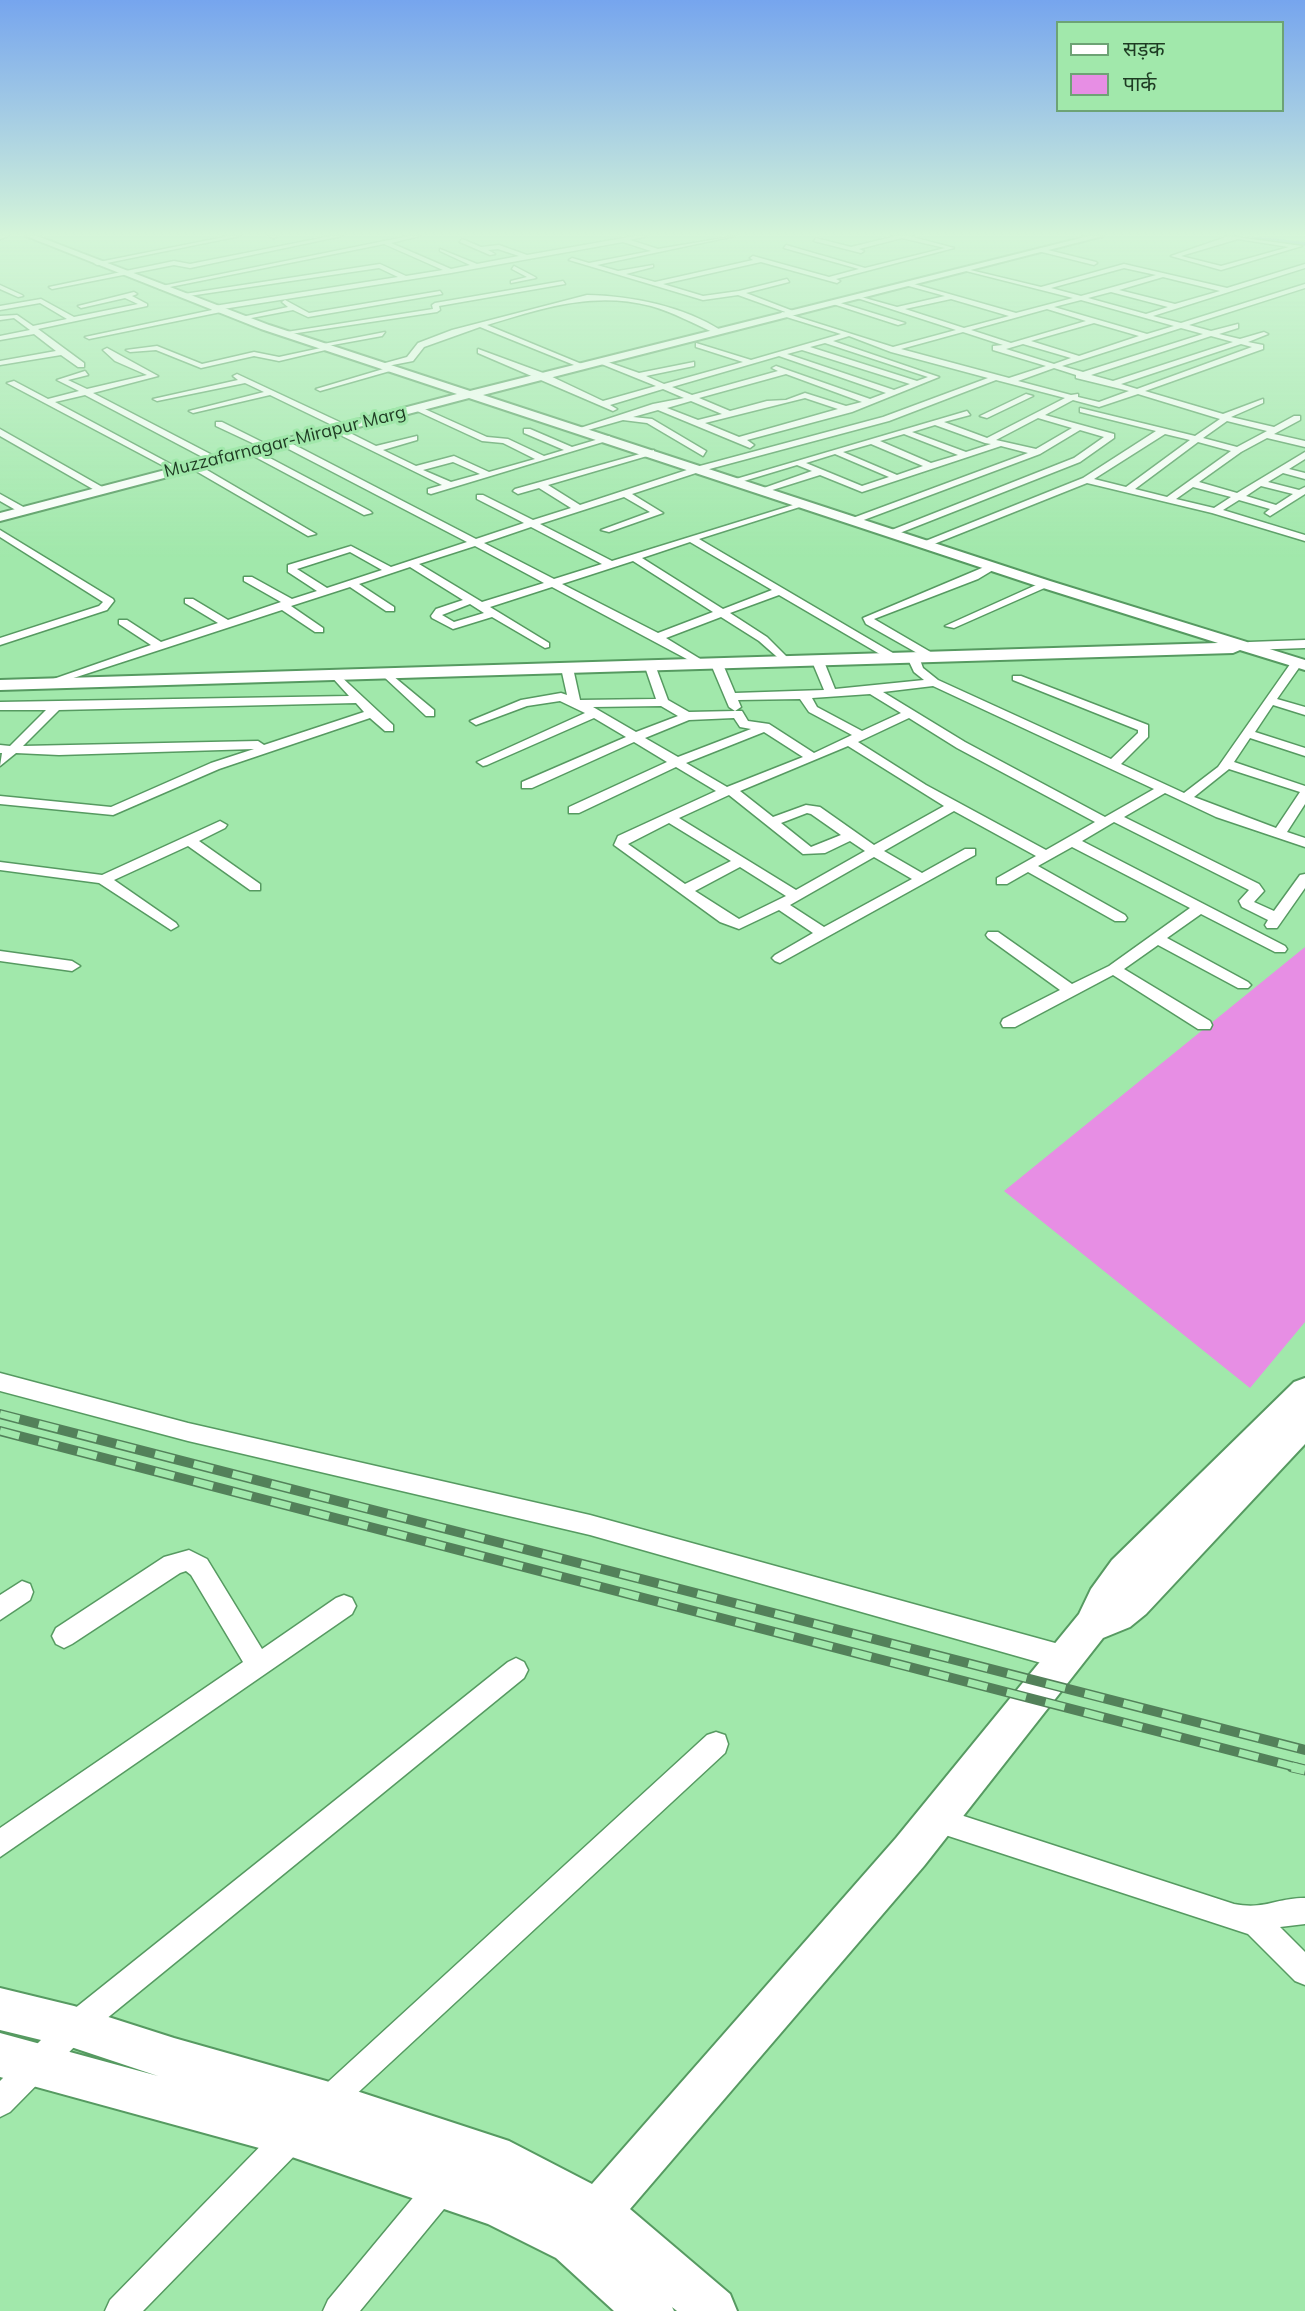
<!DOCTYPE html>
<meta charset="utf-8">
<style>
body{margin:0}
#map{position:relative;width:1305px;height:2311px;overflow:hidden;background:#a1e8ab;font-family:Mulish,"Noto Sans Devanagari",sans-serif}
canvas{display:block}
.legend{position:absolute;left:1056px;top:21px;width:228px;height:91px;box-sizing:border-box;background:#a1e8ab;border:2px solid #6da375;margin:0;padding:9px 12px;list-style:none;font-size:21px;color:#1e3b23}
.legend li{display:flex;align-items:center;gap:14px;height:35px}
.legend b{width:35px;border:2px solid #6da375}
</style>
<div id="map">
<canvas width="1305" height="2311"></canvas>
<ul class="legend">
<li><b style="height:9px;background:#fff"></b>सड़क</li>
<li><b style="height:19px;background:#e78ee4"></b>पार्क</li>
</ul>
</div>
<script>
const ctx = document.querySelector('canvas').getContext('2d');
ctx.lineJoin = 'round';
function fillPath(path, color) { ctx.fillStyle = color; ctx.fill(path, 'evenodd'); }
function stroke(path, color, width, dash) { ctx.strokeStyle = color; ctx.lineWidth = width; ctx.lineCap = dash ? 'butt' : 'round'; ctx.setLineDash(dash || []); ctx.stroke(path); }
function drawText(font, color, halo, rows, align = 'center') {
  ctx.font = font + ' Mulish,sans-serif'; ctx.lineWidth = 6; ctx.setLineDash([]); ctx.textBaseline = 'middle'; ctx.strokeStyle = halo; ctx.fillStyle = color; for (const [text, x, y, turn = 0] of rows) {
    ctx.save(); ctx.translate(x, y); ctx.rotate((+turn || 0) * Math.PI / 180); ctx.textAlign = isNaN(turn) ? turn : align; if (halo) ctx.strokeText(text, 0, 0); ctx.fillText(text, 0, 0); ctx.restore();
  }
}
fillPath(new Path2D(`
 M1305,947V1322L1250,1388L1004,1191Z`), '#e78ee4');
fillPath(new Path2D(`
 M1251,236L1305,242V246L1254,238Z`), '#6c8ef7');
const minor = new Path2D(`
 M229,236H240L97,265L94,263Z
 M269,236H277L274,238Z
 M331,236H342L190,268L174,265L52,289L49,287L174,261L190,264Z
 M409,236H420L391,243L451,269L470,265L440,251V249L477,264L519,256L498,249L488,250L495,254L490,255L460,242L462,239L481,247L499,245L527,255L635,236H647L630,240L658,249L735,236L597,265L618,271L653,265V267L626,274L655,282L753,260L750,258L753,256L829,277L859,269L784,248L786,245L865,268L945,248L902,238L859,249L864,251L861,253L814,241L816,238L851,247L896,236H909L954,248L836,279L840,281L837,283L761,262L663,284L703,296L739,291L787,279L789,282L746,293L793,311L791,314L738,295L703,300L569,260L572,258L589,263L651,251L623,242L451,273L223,309L221,312L89,339L85,337L212,310L211,308L214,306L398,277L379,268L182,297L184,294L380,264L406,276L443,270L384,244L160,289L157,287Z
 M1229,236L1302,246L1221,270L1171,256ZM1238,239L1289,247L1221,266L1181,256Z
 M1040,248L1096,262L1097,263L1094,265L1038,251Z
 M1124,264L1227,288L1305,264V268L1153,316L1181,323L1305,284V288L1189,325L1211,331L1238,324V328L1219,334L1240,339L1264,332L1268,334L1248,342L1263,345V349L1145,391L1223,414L1263,399V403L1231,417L1274,427L1294,416H1300V420L1274,434L1305,441V447L1267,438L1241,452L1199,482L1237,493L1305,452V459L1289,469L1305,473V479L1283,473L1268,482L1299,490L1305,487V494L1270,516L1265,513L1270,509L1239,500L1223,510L1305,535V541L1212,513L1087,483L929,546H923V542L1083,478L1156,431L1080,412V408L1195,436L1220,419L1138,394L1099,407L1073,400L1045,415L1114,434V438L1080,462L892,536L889,535V531L1074,458L1104,437L1080,430L1040,454L853,524L848,521L850,519L1028,453L1001,446L862,492L820,475L766,492L758,490L812,471L797,465L734,484L729,481L967,411L970,415L944,422L987,438L1065,398L996,380L889,421L702,471L632,494L663,513L609,532L601,530L650,512L624,497L540,524L612,561L806,501V505L699,539L898,656V660H890L779,595L730,613L767,637L790,660L784,663L759,641L721,617L666,638L702,660V664L698,665L552,587L490,607L549,643V647L545,648L492,617L453,629L432,618L431,616L436,609L463,600L410,567L359,584L394,607V611H386L350,587L291,606L323,628V632H315L282,610L49,686L39,684L151,645L119,624V620H127L161,642L218,623L185,603V599H193L228,620L281,602L244,581V577H252L292,599L317,591L288,572V565L351,546L391,567L467,542L279,444V440H285L476,539L524,523L477,499V495H483L533,520L571,508L539,488L518,494L513,491L515,489L654,450V454L548,485L580,505L696,467L883,417L988,378L891,352L849,336L833,341L939,377L852,412L747,440L754,445L750,448L658,410L633,417L652,419L706,451L703,456L647,423L623,420L581,432L577,429L653,404L684,398L663,389L610,405L617,409L613,411L478,353V349L546,374L603,401L656,386L599,363V359L639,373L694,362V366L646,376L664,384L743,362L696,347V343L751,360L841,334L780,315L782,312L893,347L956,330L854,297V295L897,307L945,296L905,285L907,282L1016,313L1073,298L962,270V268L1041,287ZM1124,268L1156,275L1081,296L1051,288ZM1163,277L1220,291L1175,304L1119,290ZM1111,292L1168,307L1146,314L1088,298ZM951,299L1009,316L964,328L905,309ZM1081,300L1174,326L1147,334L1054,307ZM1047,309L1086,321L1011,343L971,330ZM1094,323L1139,336L1079,356L1031,341ZM1181,328L1203,334L1083,372L1062,366ZM963,332L1003,345L993,346V350L1046,366L1009,378L901,349ZM1211,336L1233,342L1113,381L1091,375ZM825,343L928,377L917,381L810,347ZM1023,344L1071,358L1054,364L1006,349ZM1241,344L1252,347L1137,389L1121,384ZM802,350L910,384L894,390L787,354ZM779,356L886,393L870,399L776,366L772,368L778,371L692,395L672,387ZM1054,368L1076,375V378L1129,391L1099,402L1078,397V394L1071,395L1018,381ZM786,374L862,402L846,406L805,393L786,400L767,401L730,411L699,398ZM805,398L838,409L739,437L705,423ZM691,401L722,414L698,420L667,408ZM1038,418L1072,428L1036,449L996,440ZM1227,421L1267,431L1237,447L1203,438ZM935,425L985,443L991,444L966,452L912,432ZM904,434L958,455L931,463L880,441ZM1165,434L1190,440L1126,487L1094,479ZM1198,442L1231,451L1167,497L1135,489ZM871,444L923,466L897,475L843,452ZM835,454L889,477L862,486L806,463ZM1261,486L1293,494L1276,505L1246,496ZM1193,487L1231,497L1214,508L1176,499ZM531,527L602,564L554,579L484,543ZM690,542L772,590L723,609L642,558ZM475,546L544,583L482,602L419,564ZM350,552L382,570L327,588L297,569ZM633,561L713,612L658,633L562,584ZM470,604L484,613L454,622L442,615Z
 M514,266L535,277L536,278L511,283V281L527,277L512,269Z
 M563,281L565,284L439,306L440,310L437,312L284,335L280,333L433,309L432,305L435,303Z
 M0,285L22,295L23,296L18,297L0,289Z
 M440,291L442,294L308,317L293,310L241,320L237,318L288,307L282,302L285,300L309,313Z
 M134,292L137,294L132,296L147,304V306L38,329L84,363V367H78L61,355L0,365V361L56,351L34,334L0,340V336L30,330L14,318L0,320V316L17,315L33,326L67,319L40,303L0,310V306L41,299L74,317L138,304L125,298L81,308L78,306Z
 M587,295C632,296 683,306 722,331L715,333C694,324 673,312 651,306C593,291 543,308 487,325L584,365V369L480,327L424,347L413,361L382,367L378,365L407,357L418,343L452,330Z
 M830,301H834L905,323L898,325L830,303Z
 M385,332L382,336L322,347L318,345Z
 M157,346L202,364L254,352L279,357L330,346L334,348L279,361L254,356L201,368L156,350L130,352L126,350Z
 M107,348L158,376L93,393L216,457V461H210L85,395L55,402L180,469L173,471L7,383L14,381L48,399L79,391L57,380L85,371L88,375L68,380L87,389L147,375L115,361L103,350Z
 M390,367L397,369L320,391L316,389Z
 M237,374L346,425V429H342L376,446L417,436V440L383,450L416,466L454,456L489,472L535,459L503,443L482,441L415,410L418,406L487,437L508,439L544,456L564,450L524,433V429H530L572,447L609,436L613,439L431,494L428,493V489L442,485L332,431V427H336L270,395L193,413L189,411L264,392L245,383L157,401L153,399L238,380L233,376ZM453,462L480,474L451,482L423,470Z
 M1026,394L1033,396L987,418L980,416Z
 M216,422H222L270,446L263,448L216,426Z
 M0,429L104,488L106,490L98,492L0,436Z
 M249,447L370,511L372,513L364,515L246,452Z
 M189,463H195L316,534L308,536L189,467Z
 M0,494L27,509L29,511L21,513L0,501Z
 M0,530L113,599L114,601L107,610L0,645V638L99,606L103,602L0,537Z
 M989,565L998,567L978,579L874,619L934,654V658H926L866,624L863,618Z
 M1045,581L1050,584L1049,586L954,628L945,626Z
 M913,654L919,657L923,668L938,680L1111,759L1138,733V730L1013,680V676H1021L1148,725V737L1121,764L1184,793L1218,767L1293,660H1301L1303,662L1277,699L1305,707V715L1273,705L1255,732L1305,748V756L1250,738L1234,762L1305,786V804L1287,832L1305,838V847L1216,817L1165,793L1124,817L1259,884L1264,891L1254,902L1274,911L1300,875L1305,874V888L1277,928H1267L1265,925L1268,920L1242,907L1239,901L1249,890L1114,822L1082,841L1285,946L1287,949L1285,952H1275L1201,914L1167,938L1248,982L1251,985L1248,988H1238L1158,945L1124,969L1210,1021L1212,1025L1210,1029H1198L1113,975L1015,1027H1003L1001,1023L1003,1019L1060,990L988,938L986,935L988,932H998L1072,984L1109,966L1190,908L1072,847L1038,866L1125,915L1127,918L1125,921H1115L1028,872L1007,884H997V878L1036,856L954,811L884,851L922,873L965,849H975V855L780,963L775,961L772,958L775,955L813,933L779,910L739,929L720,922L614,845L618,836L716,791L676,767L579,813H569V807L667,762L634,742L532,788H522V782L626,737L594,718L487,765L483,766L477,762L585,713L560,701L527,706L476,725L470,721L521,700L561,693L567,695L561,668L567,665L573,668L580,700L656,699L644,664L654,662L668,700L689,712L735,711L729,707L710,662L712,660L722,662L735,693L824,690L811,659L813,657L823,659L835,689L924,680L914,672L907,657ZM933,686L1154,789L1105,817L965,742L883,692ZM870,694L901,713L862,731L817,707L812,698ZM800,699L809,712L852,735L814,753L769,724L748,721L742,711H735L741,707L738,700ZM661,706L678,716L636,732L593,707ZM734,718L740,727L751,729L678,757L645,738L689,720ZM909,718L957,748L1095,822L1046,850L926,785L858,742ZM764,732L803,757L727,787L686,763ZM848,746L944,806L874,845L820,807L806,805L773,817L740,791ZM1229,769L1300,792L1276,828L1194,797ZM729,795L803,854L825,853L850,841L865,851L796,890L679,818ZM807,813L811,814L841,835L811,847L781,823ZM669,823L731,861L685,884L628,844ZM874,857L912,879L824,927L790,905ZM740,867L786,896L739,919L695,891Z
 M387,671L434,710V716H426L383,676L381,674Z
 M336,672L393,725V731H385L370,718L219,769L113,815L0,804V796L111,807L211,763L254,749L59,755L16,753L0,766L2,753H0V745L10,746L46,710H0V702L349,696L330,675ZM356,703L364,712L264,745L258,741L23,746L59,710Z
 M220,821L227,825L225,828L199,841L260,884V890H250L188,846L114,880L176,923L178,926L171,930L99,883L0,870V862L102,875Z
 M0,951L72,961L80,966L72,971L0,961Z
 M0,1373L188,1423L590,1515L1066,1646L1074,1650L1078,1658L1074,1666L1066,1670L590,1535L188,1441L0,1391Z
 M189,1550L207,1559L262,1649L336,1598L344,1595L352,1598L356,1606L352,1614L0,1857V1828L243,1662L191,1575L186,1571L180,1573L72,1644L64,1648L56,1644L52,1636L56,1628L164,1557Z
 M22,1581L30,1584L33,1592L30,1600L0,1620V1595Z
 M516,1658L524,1662L528,1670L524,1678L84,2037L10,2112L0,2117V2081L64,2017L508,1662Z
 M716,1732L725,1735L728,1744L725,1753L337,2112L327,2117L317,2112L312,2102L317,2092L707,1735Z
 M936,1807L1234,1904C1265,1910 1276,1898 1305,1898V1924L1280,1927L1305,1952V1985L1295,1981L1248,1934L927,1829L923,1820L927,1811Z
 M292,2121L303,2125L307,2136L303,2147L143,2311H105L110,2300L281,2125Z
 M442,2172L453,2176L457,2187L453,2198L360,2311H323L328,2300L431,2176Z`);
const tertiary = new Path2D(`
 M0,236H8L0,239Z
 M1305,640V648L1249,650L1242,646L1249,642Z`);
const secondary = new Path2D(`
 M26,236H37L269,325L470,391L1089,236H1103L483,395L1050,581L1305,660V670L1240,650L1233,653L0,690V680L1218,643L1040,587L469,398L0,521V513L457,394L261,329Z
 M1305,1378V1444L1146,1614L1130,1627L1103,1638L924,1866L630,2209L730,2294L737,2311H677L672,2307L674,2311H614L556,2258L488,2224L292,2157L0,2077V2033L158,2076L74,2048L0,2030V1988L74,2006L174,2038L326,2081L509,2141L592,2184L896,1838L1079,1614L1091,1589L1112,1560L1294,1382Z`);
stroke(minor, '#569a61', 3);
stroke(tertiary, '#569a61', 3);
stroke(secondary, '#569a61', 4);
fillPath(minor, '#fff');
fillPath(tertiary, '#fff');
fillPath(secondary, '#fff');
const railFar1 = new Path2D(`
 M0,1414L1305,1750
 M0,1431L1299,1768`);
const rail = new Path2D(`
 M1292,1767L1305,1770`);
stroke(railFar1, '#53815a', 10);
stroke(rail, '#53815a', 11);
stroke(railFar1, '#a1e8ab', 7, [20]);
stroke(rail, '#a1e8ab', 9, [25]);
const sky = ctx.createLinearGradient(0, 0, 0, 559);
sky.addColorStop(0, '#76a5ee');
sky.addColorStop(0.42, '#d5f5d9');
sky.addColorStop(1, '#d5f5d900');
ctx.fillStyle = sky;
ctx.fillRect(0, 0, 1305, 559);
drawText('18px', '#1e3b23', '#a1e8ab', [
 ["Muzzafarnagar-Mirapur Marg",285,442,-14]
]);
</script>
